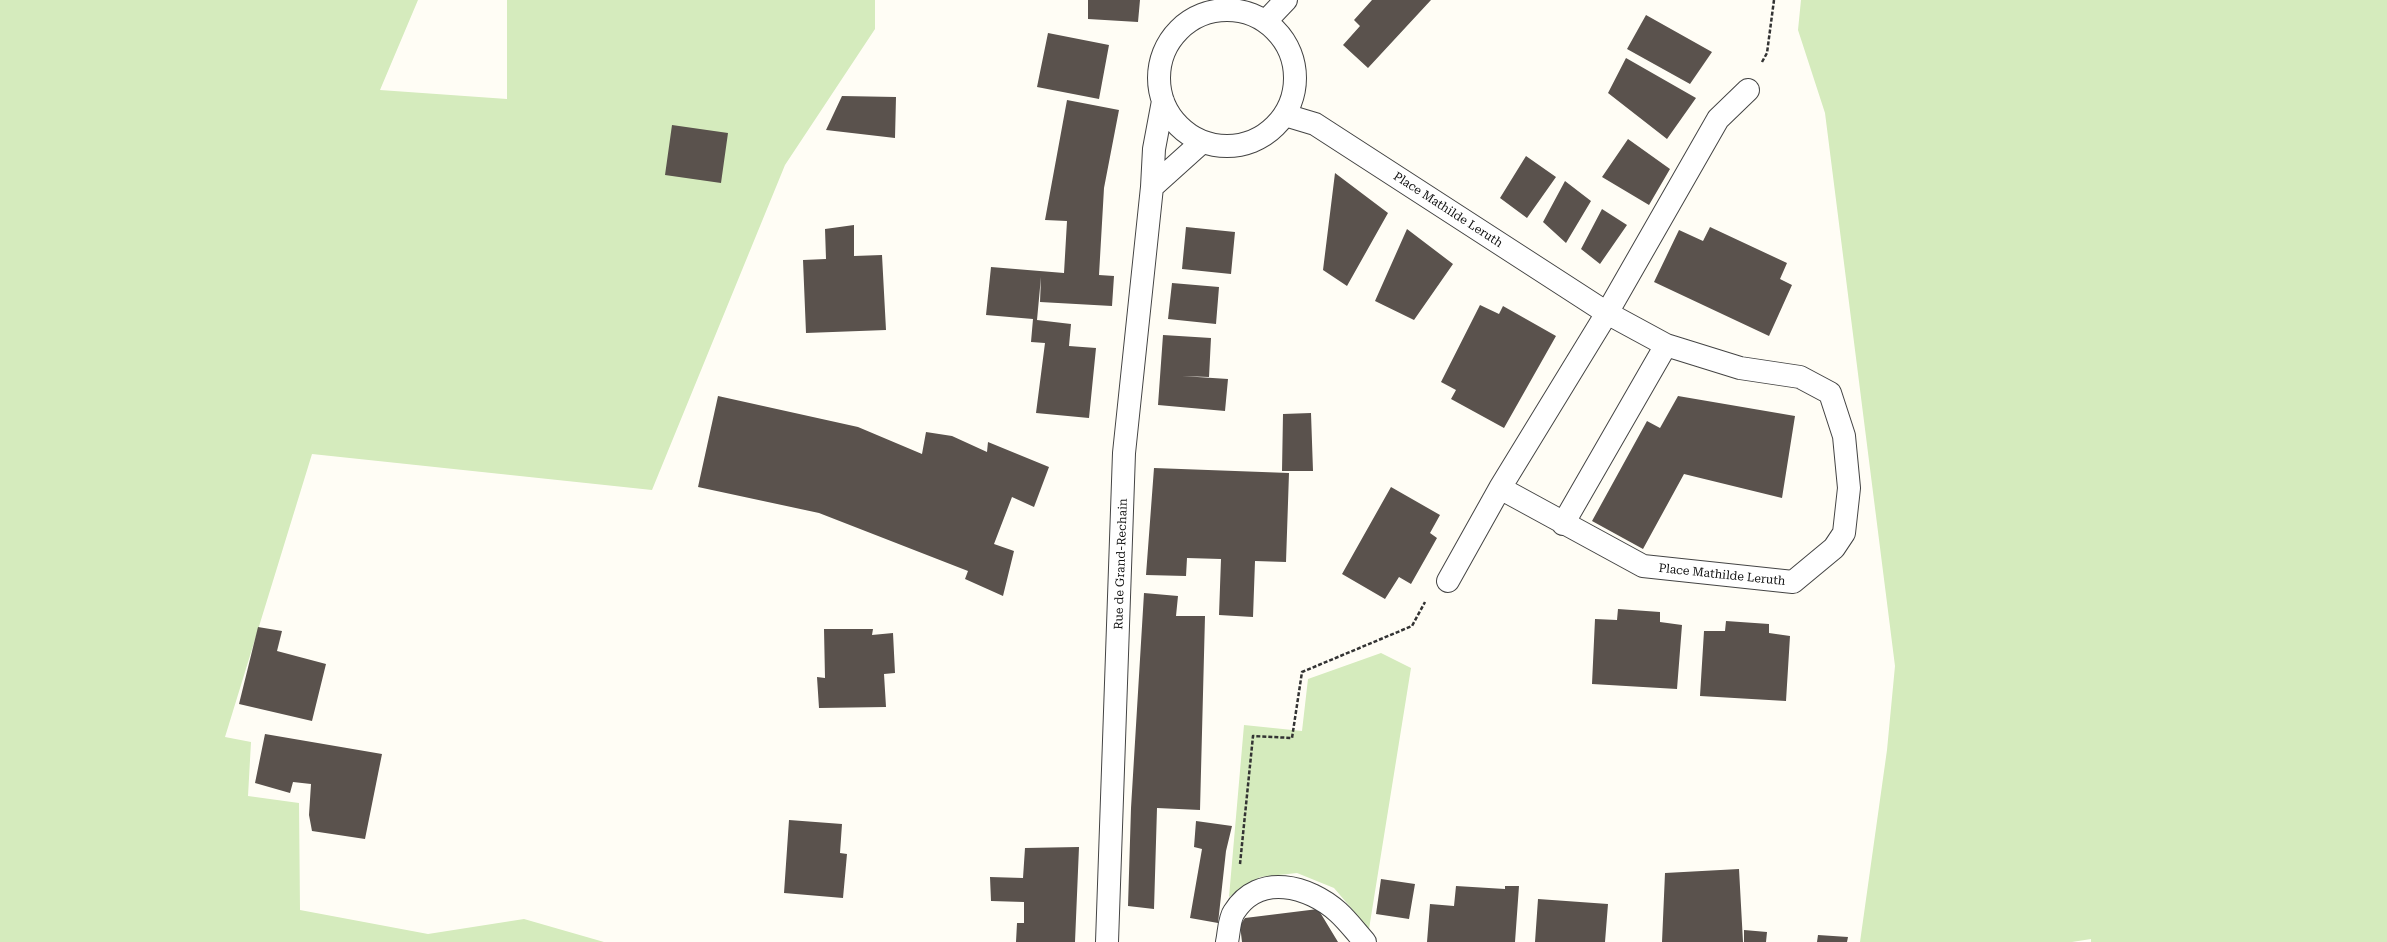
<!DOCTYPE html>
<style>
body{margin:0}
canvas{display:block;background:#fffdf5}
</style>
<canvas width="2387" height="942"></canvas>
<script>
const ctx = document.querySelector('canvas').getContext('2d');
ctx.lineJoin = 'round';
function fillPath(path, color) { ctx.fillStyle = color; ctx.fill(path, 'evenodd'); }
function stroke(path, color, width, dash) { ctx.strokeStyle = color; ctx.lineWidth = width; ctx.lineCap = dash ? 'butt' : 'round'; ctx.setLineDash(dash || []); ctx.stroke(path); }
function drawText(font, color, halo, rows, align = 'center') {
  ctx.font = font + ' "Roboto Serif",serif'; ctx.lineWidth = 4; ctx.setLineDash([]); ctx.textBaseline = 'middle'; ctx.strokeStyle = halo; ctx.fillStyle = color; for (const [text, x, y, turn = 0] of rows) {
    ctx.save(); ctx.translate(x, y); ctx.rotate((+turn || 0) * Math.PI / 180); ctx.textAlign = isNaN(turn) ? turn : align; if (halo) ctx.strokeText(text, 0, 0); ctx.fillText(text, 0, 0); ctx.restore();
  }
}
fillPath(new Path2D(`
 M0,0H418L380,90L507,99V0H875V29L785,165L652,490L312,454L225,737L251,742L248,796L299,803L300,910L428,934L524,919L604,942H0Z
 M1801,0H2387V942H2091V939L2072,942H1860L1887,750L1895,666L1825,113L1798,30Z
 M1381,653L1411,668L1369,929L1334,888L1297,873L1260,877L1229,897L1244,725L1302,731L1308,679Z`), '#d5ebbd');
fillPath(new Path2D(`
 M1088,0H1140L1138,22L1088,19Z
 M1372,0H1431L1368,68L1343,45L1360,26L1354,20Z
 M1646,15L1712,52L1690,84L1627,49Z
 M1048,33L1109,45L1099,99L1037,87Z
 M1626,58L1696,98L1667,139L1608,93Z
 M842,96L896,97L895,138L826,130Z
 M1067,100L1119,110L1104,188L1099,275L1114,276L1112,306L1040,302L1041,277L1037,320L1071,324L1069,346L1096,348L1089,418L1036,413L1045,343L1031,342L1033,319L986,315L991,267L1064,273L1067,221L1045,220Z
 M672,125L728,133L721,183L665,175Z
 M1628,139L1670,169L1649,205L1602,177Z
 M1526,156L1556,177L1527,218L1500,198Z
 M1335,173L1388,213L1347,286L1323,270Z
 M1565,181L1591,201L1566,243L1543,222Z
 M1602,209L1627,225L1600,264L1581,249Z
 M854,225V256L882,255L886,330L806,333L803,260L826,259L825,229Z
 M1186,227L1235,232L1231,274L1182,269Z
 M1710,227L1787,263L1780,279L1792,285L1769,336L1654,282L1679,230L1703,241Z
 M1407,229L1453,264L1414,320L1375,301Z
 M1172,283L1219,287L1216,324L1168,319Z
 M1480,305L1499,314L1503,306L1556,336L1504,428L1451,399L1456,390L1441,382Z
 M1163,335L1211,338L1209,377L1182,376L1228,379L1225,411L1158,405Z
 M718,396L858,427L922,454L926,432L952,436L987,452L988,442L1049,467L1034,507L1012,497L994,544L1014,551L1003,596L965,579L968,571L819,513L698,487Z
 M1678,396L1795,416L1782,498L1684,474L1643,549L1592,521L1647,421L1660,428Z
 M1311,413L1313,471H1282L1283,414Z
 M1154,468L1289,473L1286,562L1255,561L1253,617L1219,615L1221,559L1187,558L1186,576L1146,575Z
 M1391,487L1440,515L1430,533L1437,538L1411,584L1399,577L1385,599L1342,574Z
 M1144,593L1178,596L1176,616H1205L1200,810L1157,808L1154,909L1128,906L1131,808Z
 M1618,609L1660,612V622L1682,625L1677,689L1592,684L1595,619L1617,620Z
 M1726,621L1769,624V633L1790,636L1786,701L1700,696L1704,631H1725Z
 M258,627L282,631L277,651L326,664L312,721L239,704Z
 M824,629H873L872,635L893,633L895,673L884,674L886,707L819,708L817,677L825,678Z
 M265,734L382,754L365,839L312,831L309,815L311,784L293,782L290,793L255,783Z
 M789,820L842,824L840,853L847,854L843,898L784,893Z
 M1196,821L1232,826L1226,851L1218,923L1190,918L1202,849L1194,847Z
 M1079,847L1075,942H1016L1017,923H1024V902L991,901L990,877L1023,878L1025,848Z
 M1739,869L1743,942H1662L1665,873Z
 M1381,879L1415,884L1409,919L1376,914Z
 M1456,886L1505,889V886H1519L1515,942H1427L1430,904L1454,906Z
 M1538,899L1608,904L1605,942H1535Z
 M1318,909L1338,942H1242L1240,925L1245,918Z
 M1744,930L1767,932L1766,942H1744Z
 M1818,935L1848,937L1847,942H1817Z`), '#5a524d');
const minor = new Path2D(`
 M1266,21L1286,0
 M1285,115L1315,124L1607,313L1666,345L1740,368L1800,377L1830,393L1844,436L1849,488L1844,533L1834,548L1793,582L1643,566L1500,488
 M1563,524L1666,345
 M1448,581L1500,488L1607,313L1718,119L1748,90
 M1227,942C1229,933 1229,919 1234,912C1259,872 1309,886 1338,912C1348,921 1356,932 1365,942`);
const tertiary = new Path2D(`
 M1159 78a68 68 0 1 1 136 0a68 68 0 1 1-136 0Z
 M1152,187L1202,142
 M1107,942L1124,453L1152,187L1154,149L1163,101`);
stroke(minor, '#444', 24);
stroke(tertiary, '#444', 24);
stroke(new Path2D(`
 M1762,62L1767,53L1774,0
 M1240,864L1253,736L1292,738L1302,672L1412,626L1425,602`), '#333', 2.5, [4, 2]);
stroke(minor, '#fff', 22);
stroke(tertiary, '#fff', 22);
drawText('12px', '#111', '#fff', [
 ["Place Mathilde Leruth",1448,210,33],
 ["Rue de Grand-Rechain",1121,564,-88],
 ["Place Mathilde Leruth",1722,575,6]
]);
</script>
